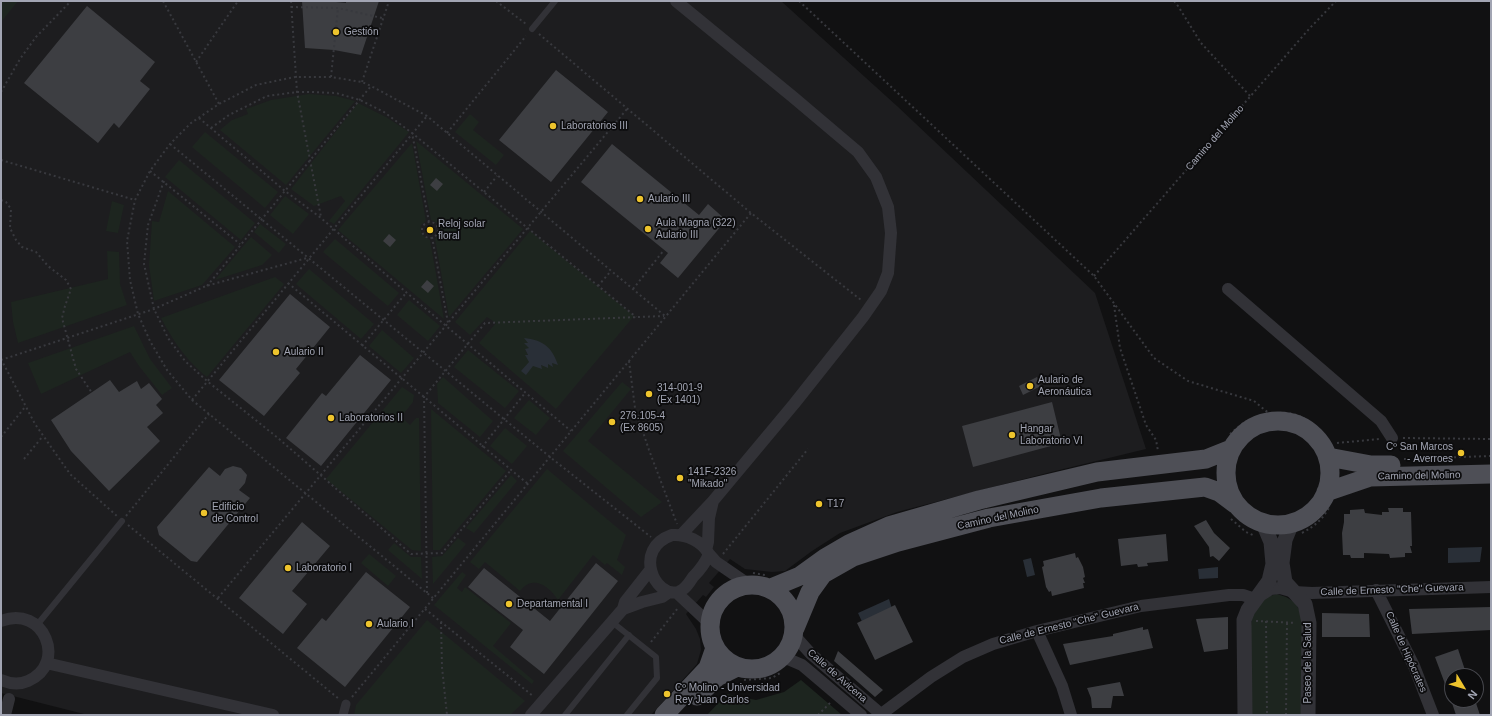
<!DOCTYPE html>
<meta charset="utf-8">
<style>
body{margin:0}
#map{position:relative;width:1492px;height:716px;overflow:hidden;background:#111112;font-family:Helvetica,sans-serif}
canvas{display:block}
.frame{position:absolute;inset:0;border:2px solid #a2a5b3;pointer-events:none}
.north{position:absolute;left:1444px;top:668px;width:40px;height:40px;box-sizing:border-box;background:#0c0c0d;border:1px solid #48494f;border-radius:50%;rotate:128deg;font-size:11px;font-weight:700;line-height:16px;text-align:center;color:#a2a5b3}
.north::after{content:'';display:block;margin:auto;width:14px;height:18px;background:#eec42d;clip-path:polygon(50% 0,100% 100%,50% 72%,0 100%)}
</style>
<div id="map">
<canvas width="1492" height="716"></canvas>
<div class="frame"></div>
<div class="north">N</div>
</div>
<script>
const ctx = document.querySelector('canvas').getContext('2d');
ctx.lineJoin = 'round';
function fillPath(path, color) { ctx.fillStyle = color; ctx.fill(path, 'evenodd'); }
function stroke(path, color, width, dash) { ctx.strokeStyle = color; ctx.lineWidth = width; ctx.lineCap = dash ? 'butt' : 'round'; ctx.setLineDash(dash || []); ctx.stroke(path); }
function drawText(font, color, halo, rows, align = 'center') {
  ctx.font = font + ' Helvetica,sans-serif'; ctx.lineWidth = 3.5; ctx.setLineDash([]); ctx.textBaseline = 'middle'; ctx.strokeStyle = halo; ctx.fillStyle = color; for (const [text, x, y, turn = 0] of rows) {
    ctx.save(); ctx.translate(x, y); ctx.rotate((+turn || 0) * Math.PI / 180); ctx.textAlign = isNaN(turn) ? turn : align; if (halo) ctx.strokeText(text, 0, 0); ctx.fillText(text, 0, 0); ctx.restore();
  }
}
fillPath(new Path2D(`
 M1,1H781L897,106L1095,293L1146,449L1051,472L897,512L840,533L812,551L785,571L772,572L745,569L730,559L709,583L714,587L706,597L703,595L686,614L696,629L700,639L701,650L697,664L651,715H88L1,693Z`), '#1d1d1f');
fillPath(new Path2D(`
 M1,1H18L1,22Z
 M309,94L336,96L355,101L286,185L220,130L232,120L248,114L246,109L271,100Z
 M358,103L386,117L409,132L334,224L329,221L345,201L341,196L314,206L291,189Z
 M470,114L479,122L473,130L504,155L496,165L455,132Z
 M205,132L278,192L265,208L192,147Z
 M416,141L523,229L449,317L435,239L438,235L440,229L437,223L431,220Z
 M412,143L426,221L421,225C420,233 422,236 430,240L444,319L338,230Z
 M179,160L255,223L241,240L165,177Z
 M168,191L235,247L202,285L154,301L149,265L152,221L159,222Z
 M285,196L309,214L293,234L270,215Z
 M112,201L124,205L118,233L106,231Z
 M260,224L286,244L279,253L254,232Z
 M530,231L634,316L556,409L479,343L496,323L487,317L470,335L455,322ZM529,343L558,365L551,362L553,366L547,363L548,367L540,365L533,366L525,349H529Z
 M251,237L272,255L262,265L215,280Z
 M335,239L399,293L388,306L323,252Z
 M107,251L119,252L120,284L127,305L18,343L13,322L11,302L108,279Z
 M309,269L374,324L361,339L296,284Z
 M275,277L284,284L207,377C185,359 174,342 161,318Z
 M409,300L440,326L428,341L397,315Z
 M134,326L150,359L172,388L162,395L139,366L130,352L41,394L28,363Z
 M382,330L414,358L401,373L369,346Z
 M468,350L519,391L505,408L454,367Z
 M443,377L493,421L480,437L438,403L437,384Z
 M622,382L631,389L588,441L662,502L641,517L563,451Z
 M402,387L414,395L413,402L401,417L410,425L416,418H419L421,551L412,550L326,479Z
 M529,400L550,418L536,435L514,418Z
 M431,409L506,471L440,550H433Z
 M505,428L527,446L512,464L490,446Z
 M547,469L626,535L617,560L625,567L622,575L607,563L605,565L593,555L558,600C549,586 533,574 520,591L485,562L479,569L470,562Z
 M511,475L517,481L474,533L466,528Z
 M458,538L466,544L433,584L432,557L442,556Z
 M394,543L411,557H421L422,579L388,550Z
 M369,554L396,576L388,586L361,563Z
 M462,572L466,575L457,588L462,592L465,587L511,623L493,646L534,681L532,684L434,605Z
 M1277,594L1286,597L1296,603L1304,622L1303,715H1251V626C1253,606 1256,599 1277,594Z
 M427,620L525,701L510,715H354L356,705Z
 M801,680L842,715H707L727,694L756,700L784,692Z`), '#1d251f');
fillPath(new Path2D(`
 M524,338C543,340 552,347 558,365L552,363L553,367L548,364V368L541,365L542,369L533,366L526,375L521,371L529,362L525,355H528L525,349L529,348L524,343H528Z
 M1482,547L1480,562L1448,563V548Z
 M1031,558L1035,575L1027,577L1023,560Z
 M1218,567V578L1199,579L1198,569Z
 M889,599L893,612L864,626L858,613Z`), '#292f37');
fillPath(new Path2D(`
 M302,1H326L346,3V1H379L361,55L334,50L305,48Z
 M87,6L155,62L140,81L150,89L119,128L114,123L98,143L24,83Z
 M556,70L608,112L551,182L499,140Z
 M612,144L699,215L708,204L726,220L678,278L660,263L668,253L581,182Z
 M436,178L443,184L437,191L430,185Z
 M389,234L396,240L390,247L383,241Z
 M427,280L434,286L428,293L421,287Z
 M290,294L330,327L296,369L300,373L264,416L219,380Z
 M360,355L391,380L321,466L286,438L322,393L326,396Z
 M1037,377L1041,386L1023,395L1019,386Z
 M110,380L119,392L137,381L141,389L149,383L162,399L156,405L163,413L147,427L160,441L109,491L71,451L51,420Z
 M1052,402L1062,443L973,467L962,426Z
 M233,466L241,468L247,475L245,483L239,490L250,498L197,562L191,561L159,535L157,527L209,467L220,476L225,469Z
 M1388,508H1403V512H1411L1412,546H1410L1412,553H1405V557L1390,558L1389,554L1364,553V558H1351L1350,555H1343L1342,533L1344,522V514H1350V510L1364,509L1365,513L1382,515V512H1389Z
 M1206,520L1214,533L1230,548L1219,561L1213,556L1210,557L1209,547L1194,526Z
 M302,522L330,546L292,591L307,604L283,634L239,598Z
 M1166,534L1168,561L1147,563L1148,566L1138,567L1137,564L1121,566L1118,539Z
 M1075,553L1076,558L1078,557L1083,567L1085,577L1083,578L1085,583H1083L1084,588L1052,596L1051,591L1049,592L1046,587L1042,567L1044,566L1043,561Z
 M596,563L618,581L544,674L510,647L523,630L468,587L484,568L550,621Z
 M366,572L410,607L345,687L297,648L322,618L326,621Z
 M895,605L913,642L875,660L857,623Z
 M1491,607V630L1412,634L1409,609Z
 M1322,613L1369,614L1370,637H1322Z
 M1228,617V649L1204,652L1196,619Z
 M1143,627V630L1148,629L1153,648L1070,665L1063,644L1113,636V634Z
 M1458,649L1467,676H1452V700H1451L1435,657Z
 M838,651L883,690L875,697L834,661Z
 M1120,682L1124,696H1113L1111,708H1092L1091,698L1087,688Z
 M1451,700H1475L1480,715H1456Z`), '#3d3e42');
stroke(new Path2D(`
 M163,1L219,104
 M291,1L297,92L321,217
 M496,1L526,24
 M799,1L1094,276L1154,358L1188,381L1254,401L1277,420
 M1174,1L1178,6L1201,43L1251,97
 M291,7L338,8L382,18
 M539,34L751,213L861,300
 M196,62L238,1
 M331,77L338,8
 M362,82L389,1
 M1,92L20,59L36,37L71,1
 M199,118L285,191L321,218L407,293L571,431
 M211,128L229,115L267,96L297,92H311L336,93L360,100L384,112L412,133
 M447,133L526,36
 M170,144L550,457L651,537
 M1,160L135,200
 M150,171L240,244
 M164,181L148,225L144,264L154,309L168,338L185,361L207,381L278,438L411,554L442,553L511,470
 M484,192L497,176
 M1,200L6,202L11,209L10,228L16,240L22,247L36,252L48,266L66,280L71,289L65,306L62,318L76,369L92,393
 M429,222L412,133L636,317
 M422 230a8 8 0 1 1 16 0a8 8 0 1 1-16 0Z
 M432,237L448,323
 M1094,276L1309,29L1336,1
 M288,283L528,484
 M207,286L371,86
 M598,286L611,271
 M633,289L664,250
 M1114,305L1120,348L1146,425L1156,440L1158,451
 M362,346L406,293
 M1,359L35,424L70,474L117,516
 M1,360L154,309L206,286L307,258
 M629,361L635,408L649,450L677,524
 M192,400L427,116
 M1230,434C1235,430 1240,425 1245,422C1249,420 1255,419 1260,417C1292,406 1309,417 1330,442
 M1,437L25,407
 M1403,438L1491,439
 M1337,443L1380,439
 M482,447L525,393
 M24,459L43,436
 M1404,459L1491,456
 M126,516L209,414
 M1231,519L1246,532L1255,536
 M128,525L339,699
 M1302,533C1315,526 1323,519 1330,506
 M723,554L808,449
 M753,573L765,575
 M427,593L424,397L485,323L664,316
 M218,598L627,109
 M433,598L192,400L167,370L150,341L138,314L130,280L127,241L135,200L150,171L170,144L191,123L219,104L256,85L295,77H331L362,82L371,86L427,116L665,316
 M425,609L533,696
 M1256,621L1296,623
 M1266,621L1267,715
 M441,622L442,667L447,715
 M651,642L678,608
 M744,680L772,678L782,672
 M352,697L751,213
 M818,715L830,703
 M1286,715L1287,622`), '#38393e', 2, [2, 3]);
stroke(new Path2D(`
 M532,29L555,1
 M612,622L656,657L657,678L627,715
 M37,625L122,521
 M565,715L629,635`), '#323237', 6);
stroke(new Path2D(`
 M343,715L346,704`), '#323237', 9);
stroke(new Path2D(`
 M676,1L793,97L858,152L876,177L888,207L891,233L888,273L881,291L863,317L794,404L713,501L681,535
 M1228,289L1381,421L1392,438
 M672,535C686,534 702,541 709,554C705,564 700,570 693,577C689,583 685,590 678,592C655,598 632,549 672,535Z
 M706,550L708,542L709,518L713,501
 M709,554L716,562L748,584
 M1376,590L1414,666L1433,715
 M677,593L710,624
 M623,609L642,602L662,597L669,592
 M1,621C44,604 68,664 28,681C19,685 10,684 1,680
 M1037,631L1062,686L1071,715
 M794,635L811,654L882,715
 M779,660L788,659L802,665L861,715
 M46,663L273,715
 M5,715L9,699
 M531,715L623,609L625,602L651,569
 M880,715L931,677L963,657L993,644L1037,631L1141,606L1229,595H1243L1255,599L1271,589L1280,588L1294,592L1312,593L1491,587`), '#323237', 12);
stroke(new Path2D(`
 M1292,523L1285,540L1282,563L1285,582L1305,604L1309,623L1308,715
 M1245,715L1244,620L1248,610L1269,581L1273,564L1271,542L1263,523`), '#323237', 15);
stroke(new Path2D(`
 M1226 473a52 52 0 1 1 104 0a52 52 0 1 1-104 0Z
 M1328,457L1371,465H1391
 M1326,492L1370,477L1491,474
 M710 627a42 42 0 1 1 84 0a42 42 0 1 1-84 0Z
 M771,588L800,576L825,558L849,544L889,526L979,500L1097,472L1206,459L1231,449
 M795,628L810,592L823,574L853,557L898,542L989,518L1101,498L1205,487L1219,492L1235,504
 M697,696L717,677L737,667
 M664,715L708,668L715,648`), '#4e4f56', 19);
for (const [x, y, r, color] of [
 [336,32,4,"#eec42d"],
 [553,126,4,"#eec42d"],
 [640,199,4,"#eec42d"],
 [648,229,4,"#eec42d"],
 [430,230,4,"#eec42d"],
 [276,352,4,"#eec42d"],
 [1030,386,4,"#eec42d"],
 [649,394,4,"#eec42d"],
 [331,418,4,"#eec42d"],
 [612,422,4,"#eec42d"],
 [1012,435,4,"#eec42d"],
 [1461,453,4,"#eec42d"],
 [680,478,4,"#eec42d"],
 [819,504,4,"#eec42d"],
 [204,513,4,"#eec42d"],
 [288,568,4,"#eec42d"],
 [509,604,4,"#eec42d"],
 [369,624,4,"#eec42d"],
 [667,694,4,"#eec42d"]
]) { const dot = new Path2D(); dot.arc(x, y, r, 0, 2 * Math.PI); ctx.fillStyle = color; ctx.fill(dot); stroke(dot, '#0c0c0d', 1.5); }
drawText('10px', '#a2a5b3', '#0c0c0d', [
 ["Gestión",344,32],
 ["Laboratorios III",561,126],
 ["Aulario III",648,199],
 ["Aula Magna (322)",656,223],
 ["Aulario III",656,235],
 ["Reloj solar",438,224],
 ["floral",438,236],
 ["Aulario II",284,352],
 ["Aulario de",1038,380],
 ["Aeronáutica",1038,392],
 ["314-001-9",657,388],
 ["(Ex 1401)",657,400],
 ["276.105-4",620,416],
 ["(Ex 8605)",620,428],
 ["Laboratorios II",339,418],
 ["Hangar",1020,429],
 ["Laboratorio VI",1020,441],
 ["Cº San Marcos",1453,447,"right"],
 ["- Averroes",1453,459,"right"],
 ["141F-2326",688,472],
 ["\"Mikado\"",688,484],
 ["T17",827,504],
 ["Edificio",212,507],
 ["de Control",212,519],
 ["Laboratorio I",296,568],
 ["Departamental I",517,604],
 ["Aulario I",377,624],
 ["Cº Molino - Universidad",675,688],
 ["Rey Juan Carlos",675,700]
], 'left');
drawText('10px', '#a2a5b3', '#0c0c0d', [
 ["Camino del Molino",1215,138,-49],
 ["Camino del Molino",1419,476,-1],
 ["Camino del Molino",998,518,-12],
 ["Calle de Ernesto \"Che\" Guevara",1392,590,-2],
 ["Calle de Ernesto \"Che\" Guevara",1069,624,-14],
 ["Calle de Hipócrates",1406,652,66],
 ["Paseo de la Salud",1308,663,-90],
 ["Calle de Avicena",837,676,41]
]);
</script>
